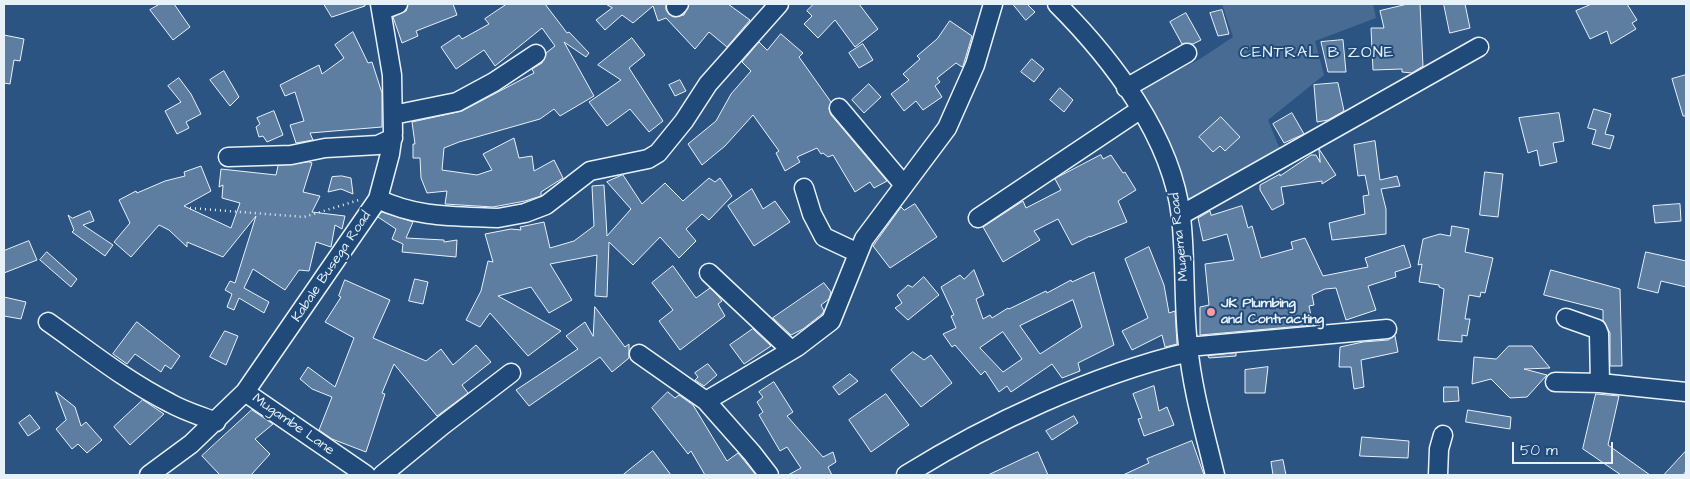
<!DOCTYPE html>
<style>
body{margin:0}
#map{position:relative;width:1690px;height:479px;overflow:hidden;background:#2b5482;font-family:"Architects Daughter",sans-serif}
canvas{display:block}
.frame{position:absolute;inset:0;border:5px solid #e8f1f8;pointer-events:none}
.scale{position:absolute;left:1512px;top:442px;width:101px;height:22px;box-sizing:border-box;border:2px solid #e8f1f8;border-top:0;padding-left:6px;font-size:15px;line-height:18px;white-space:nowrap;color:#e8f1f8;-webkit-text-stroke:4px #1f4a7a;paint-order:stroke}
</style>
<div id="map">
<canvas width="1690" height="479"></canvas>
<div class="frame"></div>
<div class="scale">50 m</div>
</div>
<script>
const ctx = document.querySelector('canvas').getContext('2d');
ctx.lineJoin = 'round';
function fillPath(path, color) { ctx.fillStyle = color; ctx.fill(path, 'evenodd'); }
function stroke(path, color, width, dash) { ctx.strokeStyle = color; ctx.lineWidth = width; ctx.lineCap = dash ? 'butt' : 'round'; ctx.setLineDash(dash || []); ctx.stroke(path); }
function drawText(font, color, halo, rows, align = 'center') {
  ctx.font = font + ' "Architects Daughter",sans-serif'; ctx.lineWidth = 4; ctx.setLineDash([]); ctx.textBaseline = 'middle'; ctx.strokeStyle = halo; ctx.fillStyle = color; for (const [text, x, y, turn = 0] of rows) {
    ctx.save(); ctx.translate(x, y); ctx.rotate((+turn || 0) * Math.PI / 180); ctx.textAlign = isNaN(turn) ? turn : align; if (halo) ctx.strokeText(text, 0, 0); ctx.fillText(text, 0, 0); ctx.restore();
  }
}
fillPath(new Path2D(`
 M1222,4H1373L1376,18L1315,41L1324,75L1268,120L1281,152L1214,191L1187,199L1167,143L1138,91L1200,59L1233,37Z`), '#476b93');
const building = new Path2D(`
 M160,4H174L190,27L173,40L150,10Z
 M324,4H365V6L332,17Z
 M408,4H453L457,15L416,31L418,36L402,43L393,17L406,11Z
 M507,4H545L567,33L569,32L589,53L586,57L564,42L594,96L560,116L554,109L540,119L459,142L444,148L442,170L477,175L492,170L483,154L514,138L519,158L532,156L534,171L554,160L563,178L541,192V196L525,201L493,207L445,204L447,191L427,193L421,178L420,158H413V144H415L412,122L462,111L534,73L532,69L542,63L546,53L555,46L542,28L495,66L484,50L456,69L441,47L459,35L462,39L489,24L485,19Z
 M606,4H666V10L674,17L684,15L689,4H728L750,20L727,47L709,32L695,49L666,18L658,21L653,6L633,23L622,15L605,30L596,20L612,8Z
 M814,4H859L878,29L855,47L835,20L818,38L804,24L812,16L807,11Z
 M1013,4H1027L1035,12L1026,20Z
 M1408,4H1420L1423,66L1412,73L1402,72V69L1373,70L1371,28H1384L1380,11Z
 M1444,4H1465L1470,28L1450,33Z
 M1592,4H1627L1637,20L1632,23L1636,29L1611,44L1607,31L1590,39L1576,11Z
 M1222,10L1229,34L1218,36L1210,13Z
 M1186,13L1201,40L1193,44H1182L1170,22Z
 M950,21L972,36L963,66L962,67L956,63L937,78L940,82L935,86L942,97L923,110L916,101L904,111L891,94L909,80L903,74L920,59L917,56L937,39Z
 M353,32L368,63L372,62L382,93V127L310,133L313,140L296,143L290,125L304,121L295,92L285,96L280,85L319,65L322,74L344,58L335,45Z
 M781,34L803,53L799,57L831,102L829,109L831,115L887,181L874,188L870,182L855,192L833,155L828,157L823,153L821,154L817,148L797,157L800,162L785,171L776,153L779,151L753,115L725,146L702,165L688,144L716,121L731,94L751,71L742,62L759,42L767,50Z
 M4,35L24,39L20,61L14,60L10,84L4,83Z
 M632,38L645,55L629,68L663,121L649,132L630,109L607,126L589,102L621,80L598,65Z
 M1343,40L1346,72H1328L1321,42Z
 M863,44L873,60L859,68L849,53Z
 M1032,59L1044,69L1034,82L1021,72Z
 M224,71L239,97L230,106L210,80Z
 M1686,75V116H1683L1672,79Z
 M179,78L191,94L201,114L186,122L189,128L177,134L165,111L181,102L168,86Z
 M680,80L686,91L675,96L669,85Z
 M1338,83L1344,111L1328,120L1317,122L1314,85Z
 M869,84L881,97L864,113L852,100Z
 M1060,88L1073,100L1064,112L1050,100Z
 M1594,109L1611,114L1605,134L1614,136L1610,149L1592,144L1596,130L1588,128Z
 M274,111L283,135L267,142L263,136L259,137L256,127L260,124L257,118Z
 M1292,113L1304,134L1284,143L1273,124Z
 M1559,113L1564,141L1553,143L1557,162L1540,166L1537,150L1528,153L1519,118Z
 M1221,117L1240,137L1225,151L1220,146L1213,152L1199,137Z
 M1375,141L1380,180L1397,176L1400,186L1381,189L1386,209V234L1332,240L1329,223L1365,214L1363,196L1369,195L1365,175L1358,176L1354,145Z
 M1319,149L1336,175L1322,184V181L1281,187L1284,204L1272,210L1260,190V185L1280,174V176L1311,155H1316L1320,162Z
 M1101,155L1103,159L1111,155L1123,173L1125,172L1136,190L1118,201L1127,222L1090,237V236L1072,245L1058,219L1034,231L1040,240L1003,262L983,227L1023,201L1026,208L1061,190L1055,179Z
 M309,162L312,163L303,192L320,196L312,212L345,216L342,229L335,225L331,247L316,242L309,271L299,270L285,290L253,269L244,288L269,302L264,313L239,298L234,310L227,307L232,294L225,290L230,281L235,283L256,216L223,257L187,242V247L169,230L159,225L131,257L114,242L130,223L119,200L136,191L137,193L165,181L185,176L184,172L201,166L211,191L184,206L231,228L240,203L222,198L223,185L219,187L221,169L276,175L278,166Z
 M1485,172L1503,174L1498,217L1480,215Z
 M623,175L642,204L665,183L683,201L709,178L715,182L720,178L732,196L709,220L702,214L686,229L696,241L679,258L660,237L633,265L609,242L607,297L595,296L597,255L550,264L572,300L549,313L531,287L498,296L561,331L528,356L490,313L480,327L466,320L481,291L488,261L493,262L485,234L511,229L521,230L520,227L544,222L550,248L574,241L594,226L592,186L604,185L607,236L631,209L607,182Z
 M342,176L351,178L353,194L341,189L328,192L332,177Z
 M752,189L763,209L775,201L790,222L754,246L728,206Z
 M915,204L937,237L890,268L873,246L901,207L904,210Z
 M1680,204L1681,221L1655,223L1653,206Z
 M1242,206L1248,228L1252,226L1261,258L1293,249L1291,242L1305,238L1323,276L1368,267L1365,258L1404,245L1411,267L1395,272L1396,277L1368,286L1376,310L1346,320L1336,288L1325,289L1312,295L1314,305L1309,306L1313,325L1200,335V307L1209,305L1205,264L1234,260L1227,234L1203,241L1198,218L1210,211L1211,215Z
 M90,211L94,221L83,225L113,245L105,256L72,232L74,230L68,215L72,218Z
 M382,212L413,222L406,238L444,240V242L457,240L456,257L402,252L403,244L392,239L396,229L378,217Z
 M1452,226L1469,229L1465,252L1493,258L1485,293L1481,292L1480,297L1469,295L1465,319H1470L1467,336L1462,335V342L1438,340L1444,289L1439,287V285L1419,282L1422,264L1418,265L1423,239L1440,234L1450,236Z
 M29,241L37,260L4,273V251Z
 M1149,247L1164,285L1169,313L1175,311L1177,344L1165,347L1162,335L1132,350L1122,331L1148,318L1125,259Z
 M47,252L77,279L71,287L40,260Z
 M1646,252L1686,261V287L1661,281L1658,293L1638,288Z
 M673,266L696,298L710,288L719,297L722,301L718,304L725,316L680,350L659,321L673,310L652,283Z
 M974,270L984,295L976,299L983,319L990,315L992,318L1008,308L1009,309L1046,291L1047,293L1071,280L1072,282L1094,272L1114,345L1078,363L1080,371L1062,378L1052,364L1011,392L1007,386L999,392L985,371L981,375L955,345L952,347L943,334L956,328L951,316L954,315L941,287L960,275L964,279ZM1073,300L1082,327L1040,354L1020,326ZM1003,332L1022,359L1003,372L980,348Z
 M1551,270L1620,289L1622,366H1610V333L1603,320V310L1544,295Z
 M924,277L939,295L908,320L895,308L902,303L897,295L908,285L912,287Z
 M415,279L428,282L423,304L409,301Z
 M345,280L390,300L373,338L426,361L441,349L453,365L476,345L491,362L462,385L468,393L437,416L394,364L382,393L385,394L366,452L332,439L319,430L332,397L312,389L300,379L308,367L335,387L354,338L325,322L341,297L339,296Z
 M824,283L831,292L829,299L821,305L824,311L822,314L803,329L791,335L773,318Z
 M4,297L26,302L21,319L4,316Z
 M595,307L625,347L629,344V358L612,372L600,357L529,406L516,390L578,349L566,336L585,322L593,336Z
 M137,322L180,356L171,369L165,365L161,372L135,354L127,364L113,354Z
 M753,329L771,346L744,364L730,345Z
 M225,331L238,336L226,365L210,357Z
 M1395,336L1398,352L1361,360L1364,387L1354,389L1351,367H1339L1340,347L1363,342L1388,340Z
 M1509,346H1532L1550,368L1524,369L1547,375L1527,397L1510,398L1491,379L1472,384L1474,357L1496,359Z
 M913,352L924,360L931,355L952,383L921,407L891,370Z
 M1236,353V356L1209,358L1208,356Z
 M708,364L717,375L704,386L695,380L698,377L695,373Z
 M1268,367L1265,393H1245V370Z
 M850,374L858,381L839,395L833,387Z
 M774,382L793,412L787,416L823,457L833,452L836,462L828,467L832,475H788L801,468L787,447L780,451L759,415L763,412L757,402L763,397L759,392Z
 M1154,386L1159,411L1167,407L1174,425L1144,436L1138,419L1142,418L1133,394Z
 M1444,387H1458L1459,401L1444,402Z
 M56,392L75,407L81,426L86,422L102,440L87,453L78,444L72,449L56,429L66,420Z
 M668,392L675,398L679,395L693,405L727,461L738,453L756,475H705L691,451L688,454L652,408Z
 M886,394L909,425L871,452L849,420Z
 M1596,394L1619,396L1608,445L1650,475H1621L1583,449Z
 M143,400L164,414L130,445L114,427Z
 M252,410L273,424L255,439L270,454L251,475H220L202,456Z
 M1468,410L1511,417L1510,429L1466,422Z
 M30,415L40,428L28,436L19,423Z
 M1074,416L1078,423L1052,440L1046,431Z
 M1362,437L1409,441L1408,458L1360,456Z
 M1192,441L1204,475H1123L1149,463L1147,459Z
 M653,451L671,475H623Z
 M1686,451V471L1683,475H1664Z
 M1038,452L1048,475H988L1026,457Z
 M1283,460L1286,475H1273L1271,462Z`);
fillPath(building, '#5d7da1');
stroke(building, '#e8f1f8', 1);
const minor = new Path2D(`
 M1057,4C1112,59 1172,137 1181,217C1186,259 1183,303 1188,345C1192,389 1205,433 1215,475
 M676,7L679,4
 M382,10L398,4
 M1126,88L1187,53
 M839,108L904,185
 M393,115L457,102L494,82L536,54
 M228,157L291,155L325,148L378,145L393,138
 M804,188L812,214L824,237L858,253
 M378,199C418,218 454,216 498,218L525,213L546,205L590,171L648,159L658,153L684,121L708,84L779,4
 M1181,215L1479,47
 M978,218L1141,109
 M709,273L791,350
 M1566,318L1597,329L1599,334L1600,383L1686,392
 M48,322C88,350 126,381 170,403C184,411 201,416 216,422
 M1188,347L1387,329
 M639,354L706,401L752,453L769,475
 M1555,382L1600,383
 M245,392L366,475
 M706,401L797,347L831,321L864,239L947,128L975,65L993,4
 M149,475L191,444L245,392L378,199L390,154L393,133L392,75L380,4
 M382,475L443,425L511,373
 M906,475C989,423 1093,375 1189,352
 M1438,475L1439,449L1443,435`);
stroke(minor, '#e8f1f8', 21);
stroke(new Path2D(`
 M190,208L304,217L359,200`), '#e8f1f8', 2.5, [1, 4]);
stroke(minor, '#1f4a7a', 18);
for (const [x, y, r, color] of [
 [1211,312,5,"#ff9aa2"]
]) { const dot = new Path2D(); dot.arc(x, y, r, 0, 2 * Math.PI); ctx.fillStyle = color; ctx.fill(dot); stroke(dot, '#1f4a7a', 2); }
drawText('14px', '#e8f1f8', '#1f4a7a', [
 ["Mugema Road",1180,237,-96],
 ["Kabale Busega Road",332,267,-56],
 ["Mugambe Lane",293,425,35]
]);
drawText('bold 14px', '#e8f1f8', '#1f4a7a', [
 ["JK Plumbing",1221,304],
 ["and Contracting",1221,320]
], 'left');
ctx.letterSpacing = '1px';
drawText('16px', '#e8f1f8', '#1f4a7a', [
 ["CENTRAL B ZONE",1317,54]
]);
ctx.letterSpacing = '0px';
</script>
